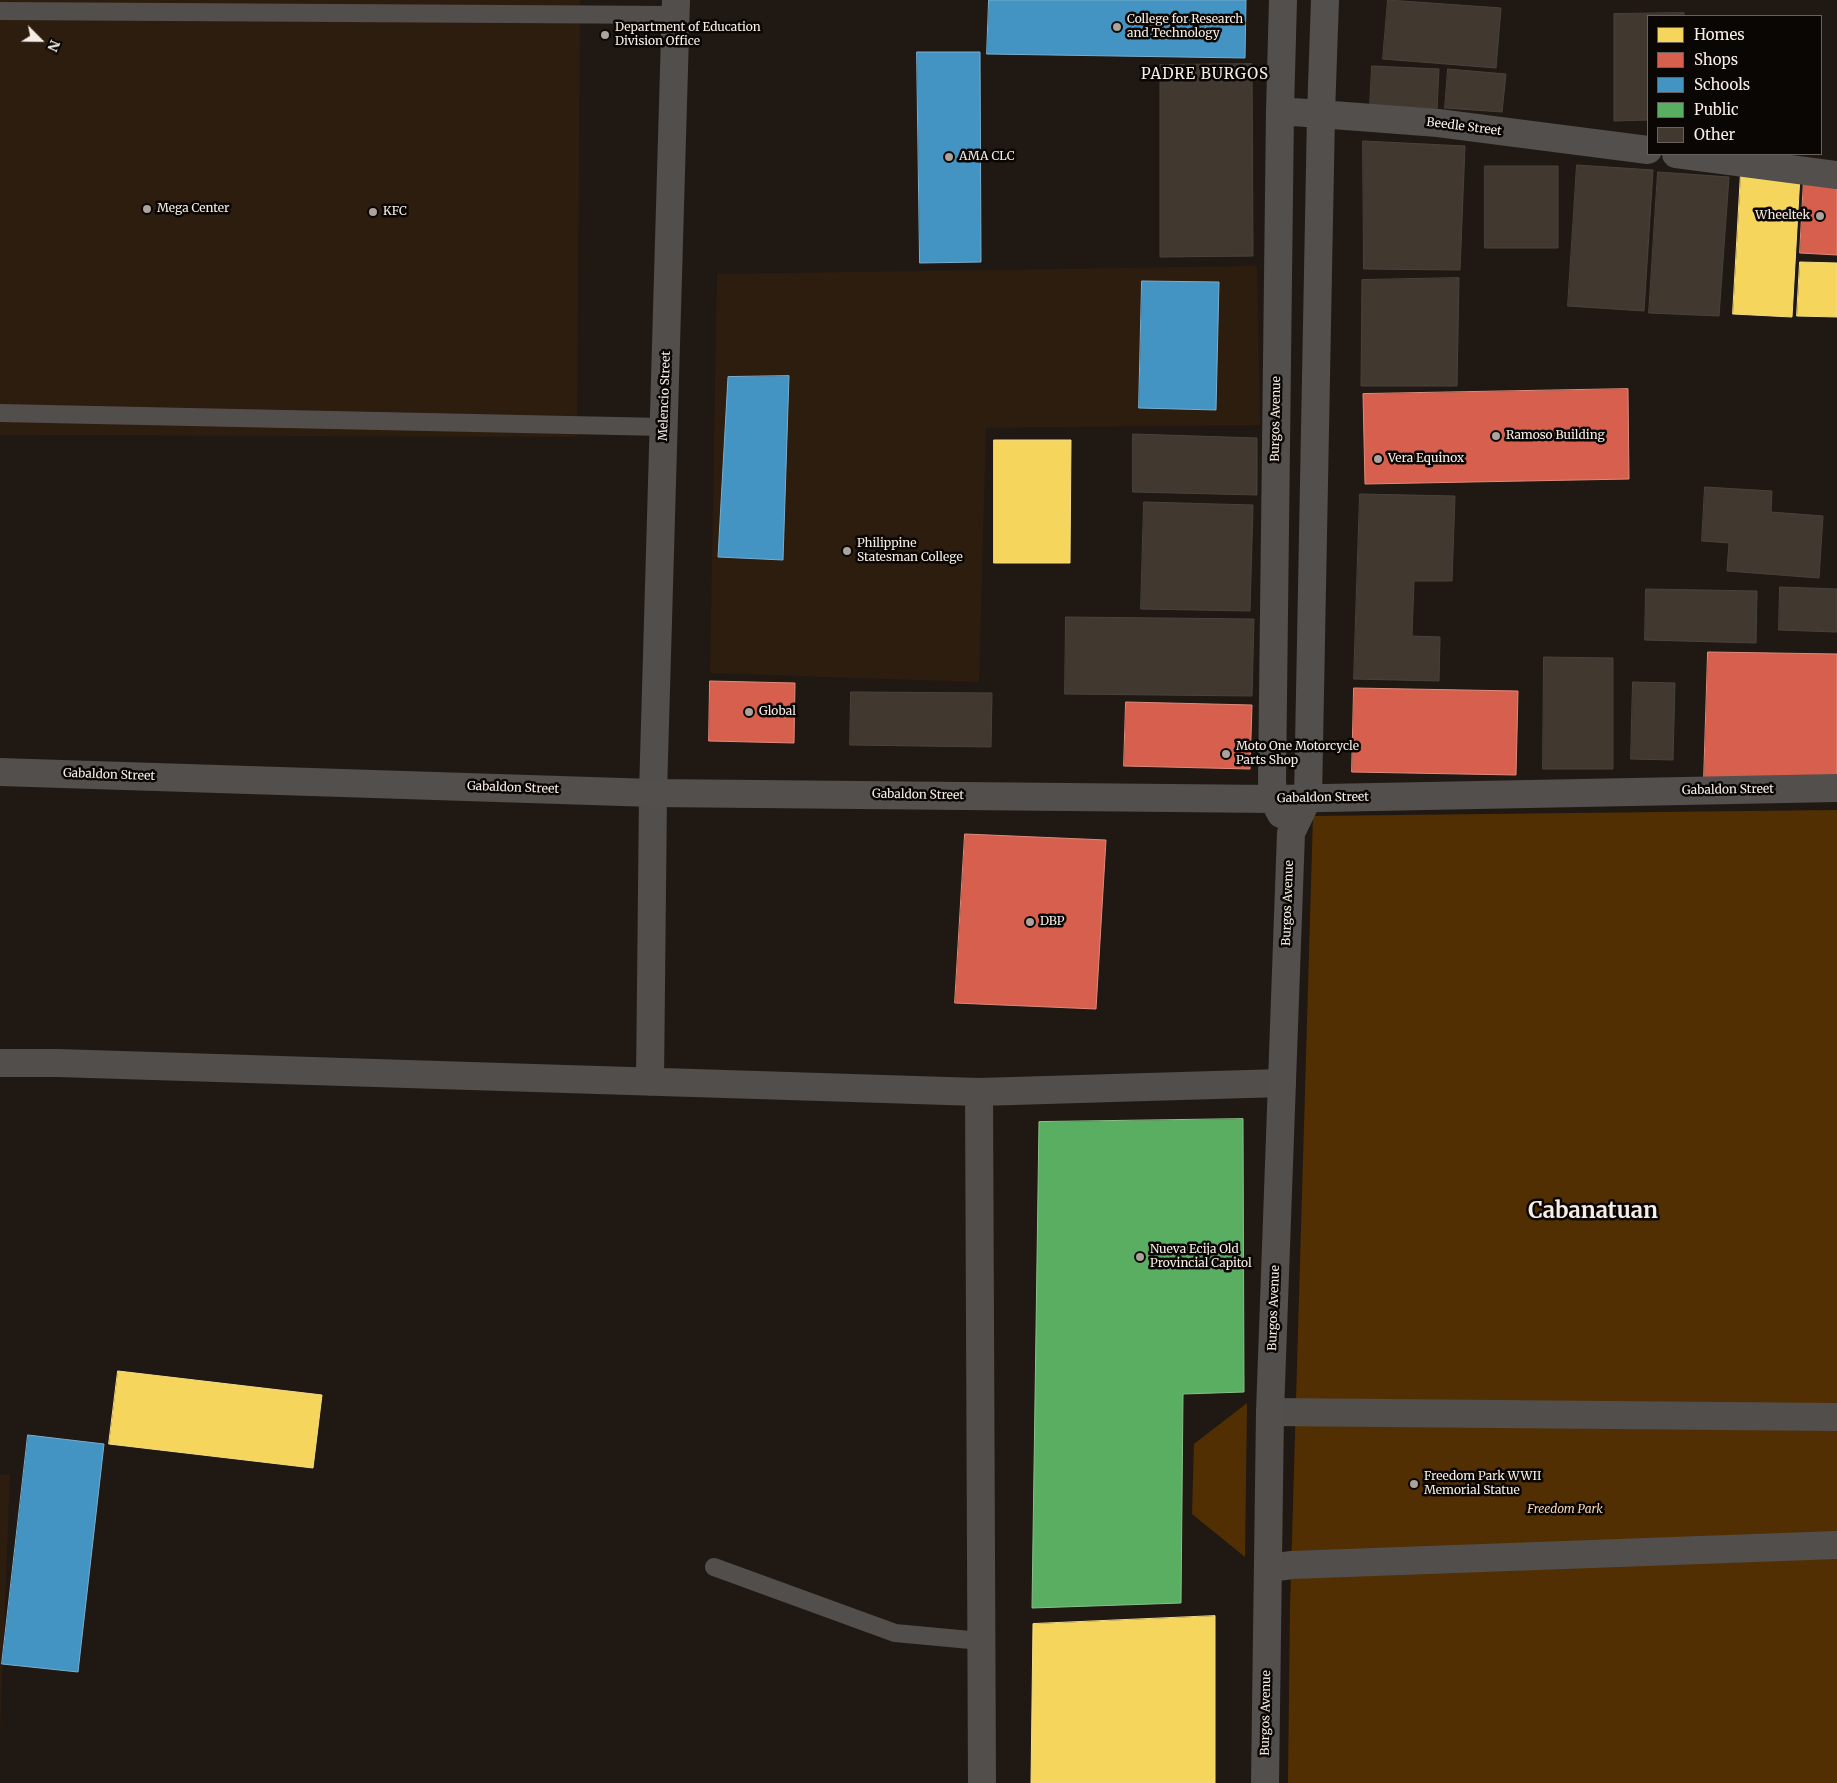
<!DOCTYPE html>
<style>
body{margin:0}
#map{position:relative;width:1837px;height:1783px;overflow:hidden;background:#201913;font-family:Merriweather,serif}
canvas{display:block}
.legend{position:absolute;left:1647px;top:15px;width:175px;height:140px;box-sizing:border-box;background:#0a0603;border:1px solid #68625e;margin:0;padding:6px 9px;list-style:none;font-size:15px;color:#f6ede6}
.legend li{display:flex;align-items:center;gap:10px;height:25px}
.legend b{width:25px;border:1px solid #68625e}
.north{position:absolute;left:15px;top:15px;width:50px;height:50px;-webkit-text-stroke:4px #0a0603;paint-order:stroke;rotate:113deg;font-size:14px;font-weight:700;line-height:20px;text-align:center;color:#f6ede6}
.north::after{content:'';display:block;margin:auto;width:18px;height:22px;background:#f6ede6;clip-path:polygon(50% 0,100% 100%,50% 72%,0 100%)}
</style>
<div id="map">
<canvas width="1837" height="1783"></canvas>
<ul class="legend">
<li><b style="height:14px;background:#f6d55c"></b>Homes</li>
<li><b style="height:14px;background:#d6604d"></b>Shops</li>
<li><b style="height:14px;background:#4393c3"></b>Schools</li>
<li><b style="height:14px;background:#5aae61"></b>Public</li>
<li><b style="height:14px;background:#413930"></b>Other</li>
</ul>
<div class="north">N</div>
</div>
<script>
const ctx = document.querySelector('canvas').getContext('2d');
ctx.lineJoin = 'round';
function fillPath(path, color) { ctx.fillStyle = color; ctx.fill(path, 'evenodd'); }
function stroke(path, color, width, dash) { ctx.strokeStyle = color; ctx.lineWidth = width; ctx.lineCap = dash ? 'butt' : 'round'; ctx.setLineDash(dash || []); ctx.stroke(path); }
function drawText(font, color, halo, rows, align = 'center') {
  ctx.font = font + ' Merriweather,serif'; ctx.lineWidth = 5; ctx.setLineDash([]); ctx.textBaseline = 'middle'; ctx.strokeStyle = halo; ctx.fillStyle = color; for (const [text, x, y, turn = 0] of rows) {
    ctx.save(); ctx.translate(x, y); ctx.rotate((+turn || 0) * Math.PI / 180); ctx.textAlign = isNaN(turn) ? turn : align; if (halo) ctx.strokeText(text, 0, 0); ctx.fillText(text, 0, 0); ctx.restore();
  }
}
fillPath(new Path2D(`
 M0,0H580L577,437L0,435Z
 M1257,266L1260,425L986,428L979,682L710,673L717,274Z
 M10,1474V1475L0,1733V1475Z`), '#2d1d0f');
fillPath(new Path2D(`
 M1837,810V1783H1288L1290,1607L1313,816Z
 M1247,1403L1245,1557L1192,1514L1194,1444Z`), '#522f03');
const homes = new Path2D(`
 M1741,172L1800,175L1792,317L1733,314Z
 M1800,262L1837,263V317L1797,316Z
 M994,440H1071L1070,563H994Z
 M118,1371L322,1395L313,1468L109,1444Z
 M1215,1616V1783H1031L1033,1624Z`);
fillPath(homes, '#f6d55c');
stroke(homes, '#f6dc85', 1);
const shops = new Path2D(`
 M1804,178L1837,179V255L1800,253Z
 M1628,389L1629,479L1365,484L1363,394Z
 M1708,652L1837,654V782L1704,780Z
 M710,681L795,683L794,743L709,741Z
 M1354,688L1518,691L1516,775L1352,772Z
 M1126,702L1252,705L1250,769L1124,766Z
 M965,834L1106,840L1096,1009L955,1003Z`);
fillPath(shops, '#d6604d');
stroke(shops, '#e08a7b', 1);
const schools = new Path2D(`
 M989,0H1246L1245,58L987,54Z
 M917,52H980L981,262L920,263Z
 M1142,281L1219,282L1216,410L1139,408Z
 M789,376L783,560L718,557L728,377Z
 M28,1435L104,1444L78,1672L2,1664Z`);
fillPath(schools, '#4393c3');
stroke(schools, '#79aece', 1);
const public = new Path2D(`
 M1243,1119L1244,1392L1183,1394L1181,1603L1032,1608L1039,1122Z`);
fillPath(public, '#5aae61');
stroke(public, '#89c189', 1);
const building = new Path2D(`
 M1388,0L1501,8L1496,68L1383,59Z
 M1684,13V16H1648V120L1614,121V14Z
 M1252,64L1253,256L1160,257V65Z
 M1372,66L1439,69L1437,110L1370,107Z
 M1448,69L1506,74L1502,112L1445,108Z
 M1363,141L1465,146L1460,270L1364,269Z
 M1577,165L1653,170L1644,311L1568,306Z
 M1485,166H1558V248H1485Z
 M1658,172L1729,177L1719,316L1649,313Z
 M1459,278L1457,386H1361L1362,280Z
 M1133,434L1257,438V495L1133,492Z
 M1705,487L1772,491L1771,512L1823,516L1819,578L1727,571L1729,543L1702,541Z
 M1360,494L1455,496L1452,581H1414L1412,636L1440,637L1439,681L1354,679Z
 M1144,502L1253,505L1250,611L1141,609Z
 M1780,587L1837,589V632L1779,630Z
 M1646,589L1757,591L1756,643L1645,640Z
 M1066,617L1254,619L1252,696L1065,694Z
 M1544,657L1613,658V769H1543Z
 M1633,682L1675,683L1673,760L1631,759Z
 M851,692L992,693L991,747L850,745Z`);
fillPath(building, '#413930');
stroke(building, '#48423d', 1);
stroke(new Path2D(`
 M0,11L676,15
 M0,413L664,427
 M714,1567L895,1633L981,1641`), '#524e4b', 18);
stroke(new Path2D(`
 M0,1063H58L979,1092L1282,1083
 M650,1082L653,793L676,0
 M979,1092L982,1783
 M1270,1412L1837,1417
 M1269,1568L1292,1565L1837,1545`), '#524e4b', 28);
stroke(new Path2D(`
 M1280,111L1438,123L1648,150
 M1676,154L1837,175
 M0,772L653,793L1273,799L1837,788
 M1281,814L1273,799L1272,780L1280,111L1283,0
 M1265,1783L1270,1412L1291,833L1308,798L1321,114L1325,0`), '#534f4d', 28);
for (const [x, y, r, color] of [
 [1117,27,5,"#aba39c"],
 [605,35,5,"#aba39c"],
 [949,157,5,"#aba39c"],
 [147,209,5,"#aba39c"],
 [373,212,5,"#aba39c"],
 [1820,216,5,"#aba39c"],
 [1496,436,5,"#aba39c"],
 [1378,459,5,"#aba39c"],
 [847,551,5,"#aba39c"],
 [749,712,5,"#aba39c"],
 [1226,754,5,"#aba39c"],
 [1030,922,5,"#aba39c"],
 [1140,1257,5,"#aba39c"],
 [1414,1484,5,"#aba39c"]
]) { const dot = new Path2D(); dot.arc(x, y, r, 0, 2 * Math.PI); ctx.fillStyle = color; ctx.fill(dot); stroke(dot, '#0a0603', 2); }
drawText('12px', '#f6ede6', '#0a0603', [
 ["College for Research",1127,20],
 ["and Technology",1127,34],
 ["Department of Education",615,28],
 ["Division Office",615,42],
 ["AMA CLC",959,157],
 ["Mega Center",157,209],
 ["KFC",383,212],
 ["Wheeltek",1810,216,"right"],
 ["Ramoso Building",1506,436],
 ["Vera Equinox",1388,459],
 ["Philippine",857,544],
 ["Statesman College",857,558],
 ["Global",759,712],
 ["Moto One Motorcycle",1236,747],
 ["Parts Shop",1236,761],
 ["DBP",1040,922],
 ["Nueva Ecija Old",1150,1250],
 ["Provincial Capitol",1150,1264],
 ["Freedom Park WWII",1424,1477],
 ["Memorial Statue",1424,1491]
], 'left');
drawText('12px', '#f6ede6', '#0a0603', [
 ["Beedle Street",1464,127,7],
 ["Melencio Street",665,396,-88],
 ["Burgos Avenue",1276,419,-89],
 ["Gabaldon Street",109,775,2],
 ["Gabaldon Street",513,788,2],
 ["Gabaldon Street",1728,790,-1],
 ["Gabaldon Street",918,795,1],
 ["Gabaldon Street",1323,798,-1],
 ["Burgos Avenue",1288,903,-88],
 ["Burgos Avenue",1274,1308,-88],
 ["Burgos Avenue",1266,1713,-89]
]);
drawText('italic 12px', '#f5d5b9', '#0a0603', [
 ["Freedom Park",1565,1510]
]);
ctx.letterSpacing = '1px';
drawText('15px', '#f6ede6', '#0a0603', [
 ["PADRE BURGOS",1205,75]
]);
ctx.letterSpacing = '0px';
drawText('bold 22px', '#f6ede6', '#0a0603', [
 ["Cabanatuan",1593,1212]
]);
</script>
